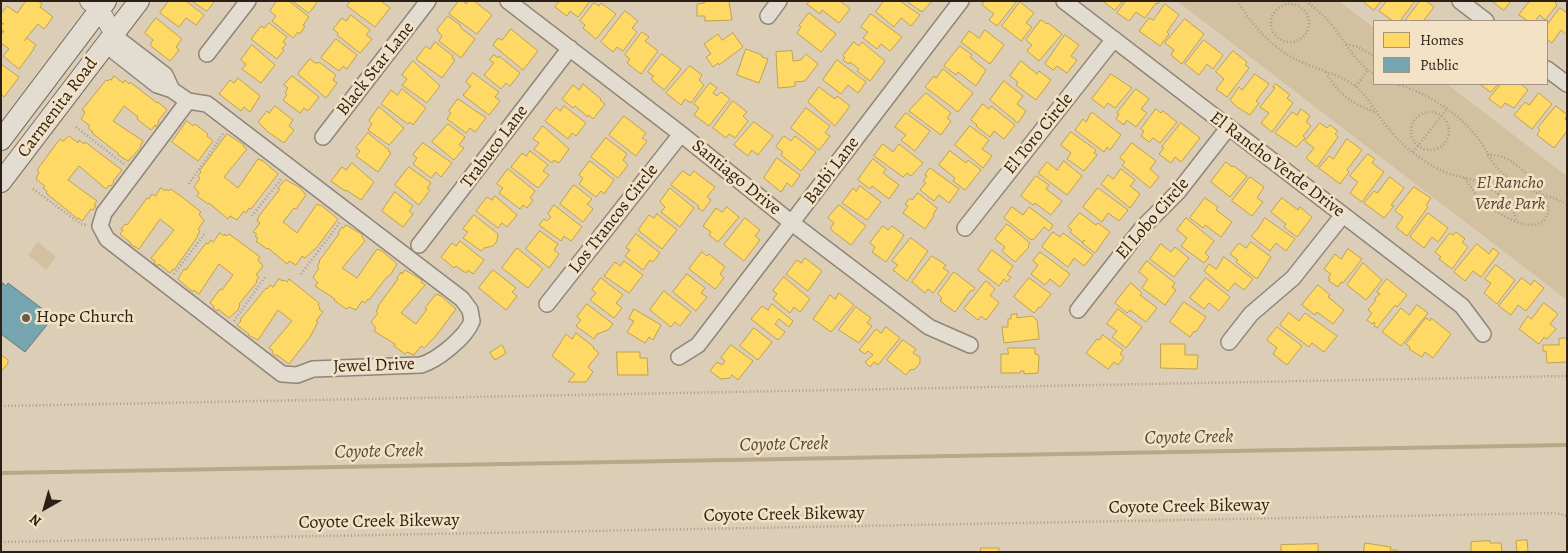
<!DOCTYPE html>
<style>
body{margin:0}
#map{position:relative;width:1568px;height:553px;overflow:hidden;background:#dcceb6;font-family:Alegreya,serif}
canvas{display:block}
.frame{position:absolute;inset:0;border:2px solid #2b1f16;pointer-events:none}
.legend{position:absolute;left:1373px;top:20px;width:175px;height:65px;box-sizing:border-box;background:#f3e2c5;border:1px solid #a3947f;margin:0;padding:6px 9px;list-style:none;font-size:15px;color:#2b1f16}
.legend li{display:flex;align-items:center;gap:10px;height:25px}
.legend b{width:25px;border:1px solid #a3947f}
.north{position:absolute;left:20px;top:483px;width:50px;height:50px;-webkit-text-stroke:4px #f3e2c5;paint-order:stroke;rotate:218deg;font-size:14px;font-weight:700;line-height:20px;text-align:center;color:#2b1f16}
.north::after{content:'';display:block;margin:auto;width:18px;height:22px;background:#2b1f16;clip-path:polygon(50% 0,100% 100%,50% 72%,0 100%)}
</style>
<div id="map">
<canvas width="1568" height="553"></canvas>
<div class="frame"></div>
<ul class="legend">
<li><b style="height:14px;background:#ffd966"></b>Homes</li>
<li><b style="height:14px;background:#76a5af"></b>Public</li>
</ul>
<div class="north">N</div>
</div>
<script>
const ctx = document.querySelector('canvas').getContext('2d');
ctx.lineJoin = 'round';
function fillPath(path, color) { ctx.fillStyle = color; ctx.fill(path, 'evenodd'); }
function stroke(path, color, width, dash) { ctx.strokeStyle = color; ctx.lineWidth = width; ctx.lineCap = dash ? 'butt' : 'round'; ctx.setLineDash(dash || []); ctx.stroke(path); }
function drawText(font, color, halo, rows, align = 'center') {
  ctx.font = font + ' Alegreya,serif'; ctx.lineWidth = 5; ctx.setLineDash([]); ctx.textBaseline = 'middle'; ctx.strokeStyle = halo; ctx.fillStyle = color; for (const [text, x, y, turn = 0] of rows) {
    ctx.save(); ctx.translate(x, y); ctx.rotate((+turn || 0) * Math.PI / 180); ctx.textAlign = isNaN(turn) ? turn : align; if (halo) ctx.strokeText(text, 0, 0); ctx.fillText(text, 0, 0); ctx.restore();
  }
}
fillPath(new Path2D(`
 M1177,1H1339L1374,28V84H1447L1567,176V300Z
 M38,242L56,257L46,270L28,255Z`), '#d3c0a0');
const homes = new Path2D(`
 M26,1H38L42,4L40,7L53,17L44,29L38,24L24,41L27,38L36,45L33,48L34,49L19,69L3,56L9,49L1,43V35L4,31H2L1,24H4L1,22V14L7,6L17,13Z
 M169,1H186L204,15L196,25L186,18L179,27L160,13Z
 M192,1H215L207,11Z
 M277,1H289L309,17L303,25L305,26L300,34L298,32L293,38L272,21L276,16L270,11Z
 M293,1H318L309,13Z
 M351,1H381L390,8L375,27L347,6Z
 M459,1H463L466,4L469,1H474L492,15L477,34L449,14Z
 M560,1H590L578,17L570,11L567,16L555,7Z
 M704,1H729L732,20L705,21V16H697V4L704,3Z
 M810,1H840L850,9L839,23L822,10L820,14L807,4Z
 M884,1H900L920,15L911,26L901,18L894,27L876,12Z
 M910,1H932L922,12L909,3Z
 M985,1H1017L997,26L989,20L994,14L982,5Z
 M1103,1H1123L1115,10Z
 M1126,1H1160L1158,4L1156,3L1145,18L1136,12L1129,21L1117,13Z
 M1363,1H1381L1374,10Z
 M1387,1H1415L1400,21H1393L1379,11Z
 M1420,1H1426L1434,7L1424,20L1426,21H1405Z
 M1492,1H1511L1504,10Z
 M1530,1H1557L1555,3L1557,5L1545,20L1540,15L1535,21H1528L1519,15Z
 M1020,2L1034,13L1026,23L1032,27L1021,41L1002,26Z
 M594,3L599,6L601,3L616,14L596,39L583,28L585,25L580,21Z
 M1165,4L1179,15L1167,32L1169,34L1160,46L1139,31L1149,18L1153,20Z
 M1560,8L1567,13V35L1561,30L1552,43L1547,39V25Z
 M625,11L638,21L632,28L637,32L623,51L617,47L613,52L601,42Z
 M809,13L836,34L821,52L797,33L801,27L799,26Z
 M871,14L902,37L890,51L881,44L877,49L863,38L868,32L861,27Z
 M351,15L370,30L366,35L372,39L360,53L337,35L338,33L333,29L342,18L346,21Z
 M447,17H449L460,25L461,28L475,39L461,58L439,41L442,36L437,30Z
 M156,18L182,39L176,47L179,50L170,61L150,45L153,40L145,33Z
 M1185,19L1204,34L1182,64L1171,55L1174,50L1165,43Z
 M1041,20L1047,24L1048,23L1062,34L1039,61L1027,51L1032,45L1026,40Z
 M269,23L287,37L283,42L286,44L282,49L284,50L277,59L251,39L261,26L264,28Z
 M511,29L538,51L523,70L493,45L498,38L502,40Z
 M985,30L1004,45L990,64L961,42L969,31L979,38Z
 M642,32L649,37L645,41L658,51L641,74L627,63L630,59L625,55Z
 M733,33L743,47L719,65L718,63L713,67L706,57L711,54L704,44L718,34L722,40Z
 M1065,35L1079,45L1071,56L1077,60L1067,73L1057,66L1053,70L1045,64Z
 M336,39L357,55L347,69L343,66L339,71L321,58Z
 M1204,40L1223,55L1213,69L1207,64L1199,75L1185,64Z
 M435,42L453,56L452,58L455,60L442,78L416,59L426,46L430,49Z
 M854,42L859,46L862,42L885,61L870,81L857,71L859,69L850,62L849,64L843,60L845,58L843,56Z
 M252,45L275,65L261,83L242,69L246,64L241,60Z
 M960,46L972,55L970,57L986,70L976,86L958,72L956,75L944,66Z
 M746,49L762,55V57L768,59L759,83L737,75Z
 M792,51L793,61L801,60L806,54L818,64L805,81L795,82V86L790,87L778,88L776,52Z
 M1233,51L1247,62L1245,65L1249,68L1227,97L1216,89L1224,79L1216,72Z
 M662,54L681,69L664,90L651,79L654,76L648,72Z
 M494,55L498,58L499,56L520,73L510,86L506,83L501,89L484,75L494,63L490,60Z
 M310,59L315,63H318L319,62L336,75L333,80L337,83L326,98L298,74Z
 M837,60L866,82L858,93L848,85L841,94L823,80Z
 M413,61L440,86L427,103L402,85L407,79L402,75Z
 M1021,61L1037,74L1039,71L1051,80L1036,100L1016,85L1018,82L1010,76Z
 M1,64L19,77L4,97L1,94Z
 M690,66L702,75L699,80L704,85L691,103L685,99L681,105L666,93Z
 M943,69L973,93L958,112L925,87L934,76L936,78Z
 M473,73L499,92L495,97L500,101L489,115L463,95L471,86L466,82Z
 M1111,74L1132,88L1115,108L1108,103L1104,108L1092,99Z
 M1255,74L1269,84L1256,101L1259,103L1250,115L1237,107L1230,100L1239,87L1242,90Z
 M114,76L123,83L125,80L129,84L130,82L157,103L158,102L167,110L158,121L159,122L156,127L155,125L151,130L137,119L138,117L124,106L113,121L143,141L140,146L141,147L128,161L118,155L119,154L92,133L93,132L88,128L90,126L81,119L85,112L82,110L106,80L108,81L110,79L111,80Z
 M292,76L319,97L308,111L304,108L300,113L283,100L287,95L285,93L288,88L284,85Z
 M238,78L260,96L250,112L244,107L241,111L219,94L230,80L234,83Z
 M1004,81L1023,96L1017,104L1026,111L1018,123L990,100Z
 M710,83L717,88L713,93L717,96L721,92L730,99L709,126L694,115L699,108L694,104Z
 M583,84L601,99L600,100L605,104L593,119L589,115L588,117L575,106L573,108L562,99L573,85L579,90Z
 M1276,84L1290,95L1287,98L1293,103L1272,132L1261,123L1269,113L1260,107L1275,88L1273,87Z
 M1480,84H1498L1491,92Z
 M1501,84H1523L1522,85L1528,90L1514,108L1505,103L1501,108L1489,99Z
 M819,87L835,99L837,96L850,106L835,126L808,102Z
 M402,89L426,108L413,125L410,122L408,124L381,104L391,90L397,95Z
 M1136,89L1149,99L1141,109L1147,113L1136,127L1127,120L1124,125L1116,119L1119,114L1117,113Z
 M926,93L951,113L947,118L951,121L941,135L909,111Z
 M1539,93L1552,104L1532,129L1514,115L1525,102L1529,105Z
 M458,99L486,118L475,132L470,128L466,133L447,119L451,113L449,111Z
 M733,101L747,112L743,116L748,121L735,138L729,134L726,138L713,128Z
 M983,104L989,109L991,106L1015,125L1004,139L994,131L990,137L976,126L977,125L971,120Z
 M275,106L293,120L289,126L294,130L284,143L268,132L258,122L267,111L269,113Z
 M564,106L586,123L576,136L572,133L568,139L545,121L556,107L560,111Z
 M1556,106L1567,115L1565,119L1567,121V131L1554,148L1537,135L1540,130L1538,128Z
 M379,107L404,128L389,145L368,130L372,124L369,121Z
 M806,108L830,126L825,133L830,136L819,150L791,128Z
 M1156,109L1161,113L1163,111L1177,122L1160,143L1153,138L1149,142L1141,136L1144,131L1141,129Z
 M1301,109L1310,116L1306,122L1311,126L1303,136L1305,138L1296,147L1275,133L1292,112L1297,115Z
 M906,113L930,131L915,151L901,140L906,135L895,127Z
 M1091,113H1093L1121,135L1110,150L1107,147L1104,152L1075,130L1083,119L1086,122Z
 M624,116L646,133L642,138L647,141L636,156L609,135Z
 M187,121L193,126L195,124L208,134L207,136L213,141L198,161L172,142Z
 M754,122L773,136L758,155L752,150L748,156L734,145Z
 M1181,123L1200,138L1181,162L1175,157L1171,163L1159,154L1164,148L1162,147Z
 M1320,123L1327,128L1330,125L1338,131L1335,134L1338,137L1317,167L1306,158L1314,148L1305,141Z
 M448,124L465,137L459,145L464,148L454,160L432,142Z
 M543,126L569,149L559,163L554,160L552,163L534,149L539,143L533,139Z
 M970,126L989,140L982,149L992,156L983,168L955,145Z
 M1071,132L1096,150L1094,153L1097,155L1084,171L1067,159L1071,153L1061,145Z
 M368,133L389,150L388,151L391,153L378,172L356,156L360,151L356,148Z
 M227,134L244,145L243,146L247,149L224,177L238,188L258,159L263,161L278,174L251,209L249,208L246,213L244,211L237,220L230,216L228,219L209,203L208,204L197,196L199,193L194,187L200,178L198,176L201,172L200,171Z
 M69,136L78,143L79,140L84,144L85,142L122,170L113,181L114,182L111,186L109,185L106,189L79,166L68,180L97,201L94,205L96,206L93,210L91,209L82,221L79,218L78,219L46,193L47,191L43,188L45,186L36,179L39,172L37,170L51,151L60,139L63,141Z
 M784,136L791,141L795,136L816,152L801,171L781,155L783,152L776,147Z
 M606,138L627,154L623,160L628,165L618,178L591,157Z
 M1347,139L1362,150L1347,170L1349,172L1340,184L1319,168L1329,156L1333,159Z
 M423,143L452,163L441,177L436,172L431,178L413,164L417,158L413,155Z
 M1132,143L1156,161L1150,169L1159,177L1150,188L1122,165L1125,162L1120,158Z
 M883,144L893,152L899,144L923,163L911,176L907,173L903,177L874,156Z
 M530,151L548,165L543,171L549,175L538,188L511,167L522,153L526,156Z
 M950,151L966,163L968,160L981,170L965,190L953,181L955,178L939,165Z
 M1368,154L1375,159L1372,163L1384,172L1362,202L1350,193L1358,182L1350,176Z
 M777,158L800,175L792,187L787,183L781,192L764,178Z
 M873,159L886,169L883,173L899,185L889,199L872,186L870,189L858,180Z
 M590,161L614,180L604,194L601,191L596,197L579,184L583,178L579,175Z
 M1064,161L1082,176L1067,195L1038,173L1047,162L1057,170Z
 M1226,162L1232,167L1234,166L1247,176L1230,197L1211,182Z
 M352,163L374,182L361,200L346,190L345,191L331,181L342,167L346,170Z
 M409,167L431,183L427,188L430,190L419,205L395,185Z
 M930,168L959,189L949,203L939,195L934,201L920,190L926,183L923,181L927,176L925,175Z
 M508,169L535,191L530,198L533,200L527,208L523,205L520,209L499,193L503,188L497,184Z
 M1121,169L1135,180L1130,186L1140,194L1130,208L1101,184L1108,175L1113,179Z
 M683,171L690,176L694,171L715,187L707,197L711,200L703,211L698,208L699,206L671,185Z
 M1036,176L1049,185L1046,189L1062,201L1051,215L1035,203L1033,205L1021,196Z
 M1250,177L1264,187L1257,198L1263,202L1252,216L1232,201Z
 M1390,177L1404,188L1391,205L1394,206L1384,218L1364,203L1374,191L1377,193Z
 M286,180L299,187L306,195L296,209L294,208L283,222L297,233L317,204L322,206L338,219L317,247L305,258L302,256L296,265L289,261L287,264L268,248L267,249L256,241L258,238L255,236L257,234L253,232L260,223L257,221L259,216L280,189L278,188Z
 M574,185L592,199L587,204L593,209L583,222L560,204Z
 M860,186L881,202L867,220L842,203L853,188L856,191Z
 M1414,187L1431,198L1426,205L1428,207L1407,236L1396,227L1403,217L1395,211Z
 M161,188L165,191L166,189L169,191L171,189L182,197L201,212L199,214L204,221L198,229L200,231L197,236H198L174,270L173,269L170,273L159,264L158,266L154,263L155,261L151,258L174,230L160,219L139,249L130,244L131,243L120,234L123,230L121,229L125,224L127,225L147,198L149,199L152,194L155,196Z
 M670,188L694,208L680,227L661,212L665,207L660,202Z
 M1098,188L1128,210L1119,221L1108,213L1102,222L1083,207Z
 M395,192L413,206L409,211L413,214L403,227L382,211Z
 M918,193L937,208L933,215L934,216L925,229L903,213L908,206L905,204L910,198L912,200Z
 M495,196L517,215L507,227L502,223L498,228L476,211L487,197L492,200Z
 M1205,198L1218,207L1216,210L1232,222L1221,237L1205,225L1203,228L1190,218Z
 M1282,198L1298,210L1300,207L1312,217L1297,237L1284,227L1286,224L1271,212Z
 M554,205L582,227L571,241L564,236L561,241L539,225L544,219L547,221L551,217L548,214Z
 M839,205L866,226L851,245L830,229L834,223L828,218Z
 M727,207L739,217L718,242L709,235L711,232L703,226L716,208L722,212Z
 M1012,207L1023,215L1029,207L1053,225L1049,231L1044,227L1033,240L1030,239L1004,218Z
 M1080,213L1096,225L1098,223L1110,232L1095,253L1082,243L1085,240L1082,242L1070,232L1072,230L1068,227Z
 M1428,213L1448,228L1438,242L1432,237L1424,248L1410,237Z
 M657,214L677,230L662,249L638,230L649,215L654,218Z
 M474,215L498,234L497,241L493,246L484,248L481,251L463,238L468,232L463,229Z
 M745,218L760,230L755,236L760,240L744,261L724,245Z
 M1186,218L1214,241L1205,253L1209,257L1204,263L1181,246L1187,238L1177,230Z
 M1265,218L1295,239L1286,251L1276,243L1270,251L1251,236L1257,230Z
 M1007,224L1030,243L1028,246L1029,247L1015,262L1002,251L1005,247L995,239Z
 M346,225L363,235L362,237L365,241L342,268L357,278L377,249L382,251L397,264L391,274L386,278L369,300L368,299L365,303L362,301L356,310L349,307L346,309L334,300L335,299L315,286L318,283L313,277L319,268L317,266L320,262L319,261L339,234L338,233L342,227L343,228Z
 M883,226L888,230L892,226L904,235L886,262L872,252L875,247L870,243Z
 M540,231L558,244L554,250L559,254L549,268L526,249Z
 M1053,232L1060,237L1063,233L1093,255L1084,266L1074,258L1068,267L1042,247Z
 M1456,232L1465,239L1462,242L1468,247L1452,269L1439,259L1441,257L1435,252L1450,233L1453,235Z
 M220,233L224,236L225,234L227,236L229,234L248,248L260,257L258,260L263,266L256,275L259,277L256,281L257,282L239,304H240L238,310L229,318L218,309L217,311L213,308L214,306L210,303L220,289L222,290L233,275L219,264L199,294L194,290L193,292L178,279L184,269L186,270L206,243L208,244L211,240L213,242Z
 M636,234L660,253L653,262L650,260L643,270L625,256L630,250L626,248Z
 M911,238L928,251L907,281L893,270L898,265L892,261Z
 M460,241L484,260L473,274L468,270L466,273L456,266L454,268L441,257L452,243L456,246Z
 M1251,242L1271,257L1257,279L1236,262L1238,260L1230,254L1239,243L1246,248Z
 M1161,244L1171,252L1175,247L1189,258L1174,277L1150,259Z
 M1477,244L1489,254L1493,248L1499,253L1481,277L1473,271L1465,281L1454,272Z
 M517,248L543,269L528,288L502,268Z
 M1348,249L1362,259L1343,283L1341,282L1338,287L1329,281L1330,279L1328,278L1331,274L1324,269L1335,254L1341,259Z
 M992,250L1013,266L1007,275L1011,277L1007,282L1004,279L999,286L978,270Z
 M702,252L707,256L709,254L725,267L720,274L724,278L715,289L689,269Z
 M1040,252L1070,274L1060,287L1050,279L1045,285L1031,274L1038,265L1033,261Z
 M932,256L946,265L943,268L949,272L933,293L928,289L925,293L912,282Z
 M1224,257L1253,279L1244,290L1235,283L1228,291L1204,271L1209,264L1216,269Z
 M805,258L822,271L808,291L786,274L797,260L801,263Z
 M624,261L643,275L629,293L604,276L615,262L620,266Z
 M1147,261L1175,283L1172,287L1176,290L1165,305L1142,288L1148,279L1139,272Z
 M1363,263L1382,280L1366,300L1347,285Z
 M1496,265L1515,280L1497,304L1484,293L1491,283L1485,279Z
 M405,270L422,280L421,282L425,285L401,313L416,324L427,309L425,308L436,294L441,296L456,309L435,337L424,348L421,346L414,355L407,352L405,354L394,346L395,344L374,331L376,328L371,322L378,313L376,311L379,307L378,306L398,279L397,278L401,272L402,274Z
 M493,270L516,288L512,292L517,296L506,310L479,288Z
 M954,272L975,288L973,291L971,290L955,312L940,301L942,298L938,294Z
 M687,274L705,288L701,293L707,297L696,311L673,292Z
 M784,277L810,299L800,312L794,307L790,313L773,299L777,294L773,291Z
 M601,278L623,295L616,303L622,308L614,318L590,300L596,293L592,290Z
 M1029,278L1051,294L1040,308L1039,307L1034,313L1014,297Z
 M1206,278L1230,297L1219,311L1209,303L1204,309L1190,298Z
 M1522,278L1531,285L1534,280L1544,288L1526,311L1518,305L1511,315L1499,306Z
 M279,279L283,281L284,280L287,282L289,279L319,303L318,305L320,307L319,309L323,312L316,321L318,322L310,337L289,364L277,355L276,356L272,353L273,351L269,348L292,321L278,310L258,340L248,335L249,334L237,325L241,321L240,320L266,288L267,289L270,285L273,287Z
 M1387,279L1407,295L1397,307L1395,305L1377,328L1374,326L1375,324L1374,322L1372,324L1367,320L1372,313L1368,310L1376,300L1374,299L1380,294L1377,292Z
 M986,281L995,289L990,295L999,303L986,320L981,316L978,320L964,309Z
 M1131,283L1142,293L1140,295L1157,308L1146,322L1130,310L1127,313L1115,303Z
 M1318,285L1330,295L1328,297L1344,310L1333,324L1317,312L1315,315L1302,305Z
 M664,291L691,312L680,326L675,322L671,327L650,310Z
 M839,293L854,305L831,332L813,319L830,295L835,299Z
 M1184,302L1206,317L1196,332L1194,331L1190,337L1170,322Z
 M1544,303L1558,314L1550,324L1556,329L1547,339L1544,337L1539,344L1519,329L1528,316L1531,319Z
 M587,304L613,324L608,330L597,334L594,339L576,326L581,320L577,317Z
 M772,304L793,321L789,327L779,319L775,324L785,332L778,340L751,319L762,306L768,310Z
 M1417,305L1428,313L1401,346L1382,332L1401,308L1409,315Z
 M856,307L871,318L867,323L872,326L859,343L839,330Z
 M634,309L661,325L653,340L649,337L645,343L627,332L634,321L629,319Z
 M1118,309L1142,327L1126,348L1112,337L1117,331L1107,324Z
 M1289,313L1299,321L1305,313L1337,336L1324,352L1312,343L1309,347L1280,325Z
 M1017,314V318L1032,316L1037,320L1039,339L1004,343L1002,327H1008V319H1011V315Z
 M1426,318L1430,321L1431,318L1451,334L1433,358L1425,352L1422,357L1409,349L1410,347L1406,344Z
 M886,327L900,338L878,365L874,362L870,367L865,362L873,355L868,351L865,354L859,350L876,329L881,333Z
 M1277,327L1302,346L1287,365L1273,354L1277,348L1267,340Z
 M754,328L772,342L758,360L740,346Z
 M576,333L594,347L593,348L599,353L588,367L593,372L586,382H568L575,374L552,356L566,334L572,339Z
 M1103,335L1123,350L1120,354L1124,357L1118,365L1114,362L1108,369L1086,353L1097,339L1099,340Z
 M1567,338V362L1547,363L1546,351H1543V345H1559V339Z
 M903,340L916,349L913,353L920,357V363L915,369L910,370L906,375L887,360Z
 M1161,344H1185V355H1198L1197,369L1161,368Z
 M502,345L506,353L495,360L490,353Z
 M731,345L753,361L738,380L732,375L730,378L721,379L710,371L717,362L722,365L725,361L721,358Z
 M1008,348H1035V354H1038L1039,357L1038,373L1024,374V371H1020V373H1001V354H1008Z
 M617,352H640V358H647L648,375H618Z
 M1,355L8,360V363L1,372Z
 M1527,540L1528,551L1517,552L1516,541Z
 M1490,541V543H1501L1502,552H1471V542Z
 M1365,543L1391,547L1390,550H1397V552H1364Z
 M1318,544V552H1281V545Z
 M981,548H999V552H981Z`);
fillPath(homes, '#ffd966');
stroke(homes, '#bfa14e', 1);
const public = new Path2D(`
 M3,283L6,286L8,283L52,316L50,319L51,320L25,352L1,334V286Z`);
fillPath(public, '#76a5af');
stroke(public, '#607d81', 1);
stroke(new Path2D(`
 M1,473L1567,445`), '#b9a788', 4);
const minor = new Path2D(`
 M508,1L681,134L792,223L929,327L970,345
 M1064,1L1462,306L1483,334
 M1460,1L1486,21
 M768,16L779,1
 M114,34L115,52L157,85L172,90L188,101L207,104L462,299L470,310L472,321C466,337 438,360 421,365L313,369L297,375L282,374L107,239L100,226L104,213L188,101
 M114,34L122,42L165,75L172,90
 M207,54L248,1
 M1547,69L1567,84
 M323,137L428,1
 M965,228C1014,165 1064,102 1114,39
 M419,245L570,48
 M547,304L681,134
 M1078,310L1142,228L1178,192L1228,128
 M1229,342L1251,314L1293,278L1343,215
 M679,357L698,345L961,1`);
const tertiary = new Path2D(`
 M89,1L100,10L114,34`);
const secondary = new Path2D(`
 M1,140L106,1
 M1,182L139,1`);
stroke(minor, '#8f8678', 18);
stroke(tertiary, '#8f8678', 20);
stroke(secondary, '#776e62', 22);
stroke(new Path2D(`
 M1237,1C1255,28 1275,52 1306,64C1323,71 1341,75 1355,86C1370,98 1376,114 1388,128C1402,146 1424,163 1445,172C1455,177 1468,177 1478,182C1494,189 1514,203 1516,221
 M1306,1C1317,10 1327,18 1335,29C1348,46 1356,63 1374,74
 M1271 23a19 19 0 1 1 38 0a19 19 0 1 1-38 0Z
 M1346,44L1358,47L1374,56
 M1326,72C1337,93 1353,105 1376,112
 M1396,84C1430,94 1459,113 1480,141C1488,152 1491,163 1502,173C1514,182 1527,190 1542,195C1551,197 1558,199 1567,204
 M1356,86L1368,70
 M1411 131a19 19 0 1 1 38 0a19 19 0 1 1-38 0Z
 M76,127L125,165
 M1413,152L1447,109
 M1465,178C1469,184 1473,191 1478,197C1490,208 1523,232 1540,223C1544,221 1548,216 1548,211C1549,204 1545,199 1541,194C1530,175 1510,153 1487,155
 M189,184L224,132
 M33,189L81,224L88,225
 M1498,194L1510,179
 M252,216L282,178
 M174,274L206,232
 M301,274L341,221
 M234,321L265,277
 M1,406L1567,376
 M1,542L1556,513L1567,516`), '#a19b91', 2.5, [1, 2.5]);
stroke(minor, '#e3dcd0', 15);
stroke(tertiary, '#e3dcd0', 18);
stroke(secondary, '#e3dcd0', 20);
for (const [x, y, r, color] of [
 [26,318,5,"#695c4e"]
]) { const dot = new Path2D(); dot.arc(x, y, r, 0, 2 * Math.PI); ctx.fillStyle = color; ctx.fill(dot); stroke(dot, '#f3e2c5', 2); }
drawText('18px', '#2b1f16', '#f3e2c5', [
 ["Black Star Lane",376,69,-52],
 ["Carmenita Road",58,108,-53],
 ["El Toro Circle",1039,134,-51],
 ["Trabuco Lane",495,147,-53],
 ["El Rancho Verde Drive",1277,165,37],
 ["Barbi Lane",832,171,-53],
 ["Santiago Drive",736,178,39],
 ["Los Trancos Circle",614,219,-52],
 ["El Lobo Circle",1153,219,-49],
 ["Jewel Drive",374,366,-2],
 ["Coyote Creek Bikeway",1189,507,-1],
 ["Coyote Creek Bikeway",784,515,-1],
 ["Coyote Creek Bikeway",379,522,-1]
]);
drawText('italic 18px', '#534434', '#f3e2c5', [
 ["El Rancho",1510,184],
 ["Verde Park",1510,205]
]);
drawText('18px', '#2b1f16', '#f3e2c5', [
 ["Hope Church",36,318]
], 'left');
drawText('italic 19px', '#574937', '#f3e2c5', [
 ["Coyote Creek",1189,438,-1],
 ["Coyote Creek",784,445,-1],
 ["Coyote Creek",379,452,-1]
]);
</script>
